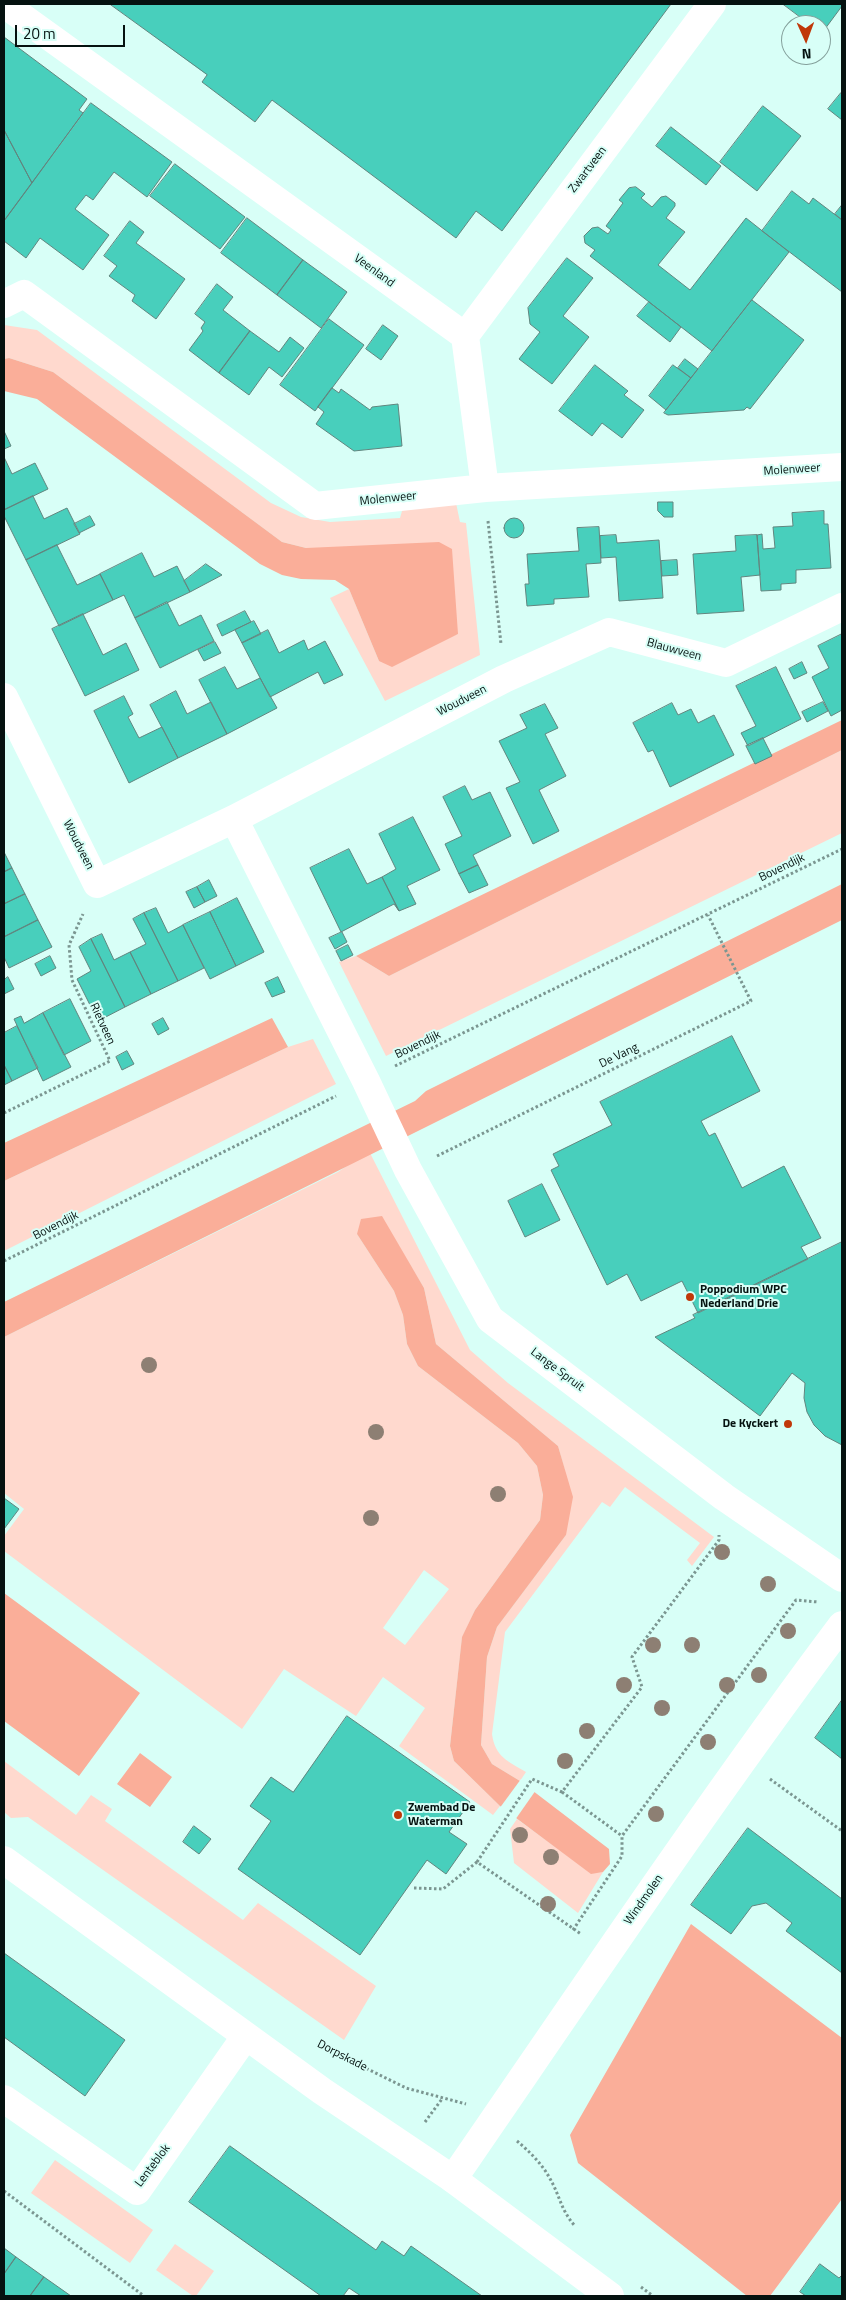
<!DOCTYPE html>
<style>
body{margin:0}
#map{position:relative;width:846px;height:2300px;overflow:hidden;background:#d8fff7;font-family:"Titillium Web",sans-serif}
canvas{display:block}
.frame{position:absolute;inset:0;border:5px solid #051210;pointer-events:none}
.north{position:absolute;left:781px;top:15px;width:50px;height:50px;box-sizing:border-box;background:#d8fff7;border:1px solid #84a09b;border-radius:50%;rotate:178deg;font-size:14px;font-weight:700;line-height:20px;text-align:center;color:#051210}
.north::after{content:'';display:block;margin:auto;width:18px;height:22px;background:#c03809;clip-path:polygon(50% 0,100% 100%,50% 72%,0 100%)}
.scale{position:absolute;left:15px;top:25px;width:110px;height:22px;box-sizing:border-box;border:2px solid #051210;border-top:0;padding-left:6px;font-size:15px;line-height:18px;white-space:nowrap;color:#051210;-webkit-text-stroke:4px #d8fff7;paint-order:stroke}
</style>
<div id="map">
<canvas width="846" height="2300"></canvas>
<div class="frame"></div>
<div class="north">N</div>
<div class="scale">20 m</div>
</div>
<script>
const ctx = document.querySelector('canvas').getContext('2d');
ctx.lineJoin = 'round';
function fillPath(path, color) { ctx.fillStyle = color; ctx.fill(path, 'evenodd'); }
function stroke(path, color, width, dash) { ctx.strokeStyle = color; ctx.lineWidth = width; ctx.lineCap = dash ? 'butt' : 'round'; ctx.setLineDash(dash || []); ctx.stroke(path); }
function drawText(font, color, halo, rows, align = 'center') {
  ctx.font = font + ' "Titillium Web",sans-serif'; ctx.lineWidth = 4; ctx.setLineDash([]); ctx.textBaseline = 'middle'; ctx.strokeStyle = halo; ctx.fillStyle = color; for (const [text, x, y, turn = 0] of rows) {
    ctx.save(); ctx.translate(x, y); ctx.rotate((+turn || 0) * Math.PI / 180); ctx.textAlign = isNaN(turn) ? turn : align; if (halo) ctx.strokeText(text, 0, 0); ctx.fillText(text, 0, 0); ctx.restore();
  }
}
fillPath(new Path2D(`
 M4,325L37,330L271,503L301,517L330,522L400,518L404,504L455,498L460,522L466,523L480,655L385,701L330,598L349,589L379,661L458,634L306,548L282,542L53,372L9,358L4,359Z
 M842,750V833L386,1056L339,962L356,956L389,976Z
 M313,1039L336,1084L4,1251V1181L288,1047Z
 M369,1151L470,1350L508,1383L714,1537L692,1566L687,1560L700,1543L625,1487L610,1507L602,1502L505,1632L492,1734C495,1757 508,1761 526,1772L520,1781L492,1764L481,1745L487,1657L497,1627L566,1535L565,1471L558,1446L436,1344L424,1288L381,1217L357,1234L394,1291L403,1315L407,1344L418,1366L518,1443L537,1466L543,1495L540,1520L475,1610L462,1638L450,1746L454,1761L500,1806L493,1815L399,1746L425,1708L383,1677L356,1716L284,1669L242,1729L4,1551V1536L24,1509L4,1493V1337L338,1172ZM424,1570L449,1589L405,1645L383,1628Z
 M4,1761L76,1815L91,1795L112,1809L105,1821L243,1920L258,1903L376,1986L344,2040L28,1817L11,1818L4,1812Z
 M517,1819L591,1873L603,1872L578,1913L514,1863L510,1829Z
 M55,2160L153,2230L130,2263L31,2193Z
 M175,2244L214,2271L196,2296H193L156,2270Z`), '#ffd9ce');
fillPath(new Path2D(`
 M9,358L53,372L282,542L306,548L439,542L452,549L458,634L392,667L379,661L349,589L335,580L301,579L282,575L260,564L37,399L4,391V359Z
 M842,720V750L389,976L356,956Z
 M842,884V920L4,1337V1302L415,1101L426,1091Z
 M272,1018L288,1047L4,1181V1143Z
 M382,1216L424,1288L436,1344L558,1446L573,1497L566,1535L497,1627L487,1657L481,1745L492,1764L520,1781L609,1849L610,1864L603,1872L591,1874L500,1806L454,1761L450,1746L462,1637L475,1610L540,1520L543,1495L537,1466L518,1443L418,1366L407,1344L403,1315L394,1291L357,1234L361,1219Z
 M4,1593L140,1693L79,1776L4,1721Z
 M140,1753L172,1777L150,1807L117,1784Z
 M691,1924L842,2038V2199L770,2296H747L578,2163L570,2135Z`), '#faae99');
fillPath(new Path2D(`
 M521,1779L536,1790L515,1820L499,1809Z`), '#d8fff7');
const building = new Path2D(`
 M110,4H671L502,231L476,211L456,238L272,100L255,122L202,82L207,75Z
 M783,4H842V6L822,33L821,25H811Z
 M4,37L87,99L79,110L83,113L32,183L4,130Z
 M841,93L842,95V120L828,109Z
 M91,103L172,162L147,197L114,172L93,200L86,195L75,209L109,235L83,270L40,238L26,258L4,241V221Z
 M763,106L801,136L757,191L720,162Z
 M671,127L721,166L706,185L656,146Z
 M4,130L32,183L4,221Z
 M175,164L245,217L220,249L150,196Z
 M636,187L645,194L641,198L652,207L661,197L666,196L675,203V206L666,218L685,232L658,265L690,290L746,218L789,252L712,351L590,256L595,250L585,243L584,236L592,228L598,227L608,234L611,230L606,226L623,203L619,200L629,188Z
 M792,191L809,204L813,198L842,220V292L762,231Z
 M842,205V220L835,214Z
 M247,218L303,260L277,295L221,253Z
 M130,221L144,232L136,243L185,279L156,319L132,301L135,295L109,276L117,266L104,256Z
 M567,258L593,278L563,316L589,337L552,384L519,359L540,332L530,324L528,308Z
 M303,260L347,292L321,328L277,295Z
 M217,284L233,297L223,310L250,331L219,373L189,350L203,331L201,328L205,322L195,314Z
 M752,300L804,340L750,409L747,407L744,410L668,415L664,413Z
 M649,302L681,327L670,342L637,316Z
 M329,319L364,345L315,411L280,385Z
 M383,325L398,336L381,360L366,349Z
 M250,331L279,352L290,337L304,348L282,377L269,367L249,395L219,373Z
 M685,359L698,369L691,378L678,368Z
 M595,365L628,391L624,395L644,410L622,438L602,423L592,436L559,411Z
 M673,365L691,378L666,410L649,396Z
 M332,388L339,393L341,389L370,410L372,407L398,404L402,446L354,451L316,424L324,412L318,407Z
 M4,431L11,446L4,449Z
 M4,457L12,474L35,463L48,489L4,510Z
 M33,496L44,519L67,508L80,534L26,560L4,516V510Z
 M658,502H673V517H664L658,511Z
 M824,511V524H828L831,568L796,570V583L781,584V590L761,591L757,535L762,534L763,549L775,548L773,527L793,526L792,513Z
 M90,516L95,525L79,533L74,524Z
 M504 528a10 10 0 1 1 20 0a10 10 0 1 1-20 0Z
 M599,527L601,563L586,564L589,597L554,599V604L527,606L525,584H529L527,554L579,551L577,528Z
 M616,535L617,543L659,540L663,598L619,601L616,557L601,558L600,536Z
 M757,535L760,575L741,577L744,611L697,614L693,554L736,551L735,536Z
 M57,545L77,585L100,574L113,600L59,626L26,560Z
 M142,553L154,577L177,566L190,592L135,618L124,595L113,600L100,574Z
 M677,560L678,575L662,576L661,561Z
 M206,564L222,575L190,592L184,581Z
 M167,602L179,626L201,615L214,641L160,668L135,618Z
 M245,611L251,622L222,636L217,625Z
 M83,614L103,655L126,643L139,670L85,696L52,629Z
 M254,621L261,634L242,643L235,630Z
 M268,630L279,653L304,640L308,650L325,641L343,675L324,684L318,672L270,697L242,643Z
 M842,634V710L831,716L812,677L829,668L818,646Z
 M215,642L221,653L204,661L198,650Z
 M802,662L807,673L794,679L789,669Z
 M225,667L237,689L260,678L277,708L227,734L199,680Z
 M776,667L801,719L748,746L741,733L756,726L736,686Z
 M176,691L187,714L211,702L227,734L178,758L150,705Z
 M124,696L133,714L128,717L139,738L162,727L178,758L129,783L94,711Z
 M823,702L828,711L807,722L802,712Z
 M672,703L678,715L691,709L698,723L714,715L734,755L670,787L653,750L648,752L633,723Z
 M545,704L558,728L545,734L566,776L539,790L559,831L533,844L506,788L520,782L499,741L527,728L520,715Z
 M763,738L772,756L755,764L746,746Z
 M465,786L472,800L490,792L511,836L473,855L478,865L459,874L445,844L462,836L443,797Z
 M413,817L440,870L407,886L416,904L399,911L382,877L396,869L379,834Z
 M349,849L367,884L382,877L399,911L394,904L341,932L310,868Z
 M4,852L12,868L4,872Z
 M478,865L488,885L469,893L459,874Z
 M12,868L25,894L4,904V872Z
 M209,880L217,896L205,902L197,887Z
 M197,887L205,902L194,908L186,892Z
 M25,894L38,920L4,937V904Z
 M237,898L264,952L236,966L210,912Z
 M156,908L168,933L183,925L204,968L178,981L144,913Z
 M210,912L236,966L210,979L183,925Z
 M144,913L178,981L151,994L130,952L146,944L133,919Z
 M38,920L52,947L9,968L4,957V937Z
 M342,932L347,942L335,949L329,938Z
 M102,934L114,960L130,952L151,994L125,1007L91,939Z
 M91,939L125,1007L98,1021L77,979L91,971L79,947Z
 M348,945L353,955L341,961L336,951Z
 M50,956L56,968L41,976L35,964Z
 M8,977L14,989L4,994V980Z
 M278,977L285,992L272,997L265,983Z
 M70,999L91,1041L64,1055L43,1013Z
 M43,1013L71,1067L43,1081L14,1019L21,1016L24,1023Z
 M163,1018L169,1029L158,1035L152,1024Z
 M17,1026L38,1068L12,1081L4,1065V1033Z
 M732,1036L760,1091L701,1121L709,1136L715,1133L742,1188L784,1166L821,1238L801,1247L808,1259L698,1313L682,1281L641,1301L627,1274L607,1285L551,1170L559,1166L553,1154L612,1125L600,1102Z
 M127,1051L134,1064L122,1070L116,1057Z
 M4,1065L12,1081L4,1085Z
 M542,1184L560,1220L525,1237L508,1201Z
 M842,1242V1445L825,1436L814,1425L807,1412L804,1398L805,1383L792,1373L760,1416L655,1337L695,1318L693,1315Z
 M4,1498L19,1509L4,1529Z
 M842,1700V1759L815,1738Z
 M347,1716L470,1802L449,1832L467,1844L446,1874L427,1860L360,1955L238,1869L271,1821L250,1806L271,1777L293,1792Z
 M194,1826L211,1839L199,1854L183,1842Z
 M748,1828L842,1899V1973L786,1931L792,1923L766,1903L752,1906L731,1934L691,1905Z
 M4,1953L125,2040L85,2096L4,2037Z
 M230,2146L376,2250L382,2241L404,2256L411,2246L482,2296H361L349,2288L343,2296H321L189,2202Z
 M4,2248L16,2257L4,2274Z
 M16,2257L44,2277L30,2296H4V2274Z
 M820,2264L839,2278L842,2275V2296H806L800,2292Z
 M44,2277L71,2296H30Z`);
fillPath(building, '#48cfbc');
stroke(building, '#61857e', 1);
stroke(new Path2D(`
 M488,521L501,644
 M395,1066L842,849
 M4,1113L110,1061L72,980L69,945L83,914
 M437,1156L751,1001L708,915
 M4,1261L336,1096
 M770,1779L842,1831
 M562,1792L622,1836
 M477,1862L532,1779L562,1792L642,1687L632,1657L719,1540V1535
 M414,1888L443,1889L477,1862L581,1934
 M573,1930L622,1856V1836L796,1600L818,1602
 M317,2044L406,2088L466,2104
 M425,2122L442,2099
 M517,2141C529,2151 542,2164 549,2177C560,2195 560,2209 575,2226
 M4,2191L144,2296
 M641,2287L653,2296`), '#7b9691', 3, [2.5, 2.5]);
stroke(new Path2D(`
 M4,4L465,336L485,488
 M4,304L24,294L315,506L485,488L842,467
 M465,336L712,4
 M4,697L97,884L234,819L504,679L609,632L726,663L842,607
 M234,819L366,1081L408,1170L490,1319L724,1497L842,1578
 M4,2099L137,2191L245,2037
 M453,2179C581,1993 707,1805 842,1625`), '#fff', 28);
stroke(new Path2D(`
 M4,1860L322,2091L453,2179L610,2296`), '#fff', 28);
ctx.fillStyle = '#8d7f73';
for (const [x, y] of [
 [149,1365],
 [376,1432],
 [498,1494],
 [371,1518],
 [722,1552],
 [768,1584],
 [788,1631],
 [653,1645],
 [692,1645],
 [759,1675],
 [624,1685],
 [727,1685],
 [662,1708],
 [587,1731],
 [708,1742],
 [565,1761],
 [656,1814],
 [520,1835],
 [551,1857],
 [548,1904]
]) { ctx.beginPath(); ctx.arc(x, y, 8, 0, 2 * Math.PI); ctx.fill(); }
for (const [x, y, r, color] of [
 [690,1297,5,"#c03809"],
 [788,1424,5,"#c03809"],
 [398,1815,5,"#c03809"]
]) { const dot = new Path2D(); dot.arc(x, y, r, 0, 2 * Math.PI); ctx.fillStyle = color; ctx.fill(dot); stroke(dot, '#d8fff7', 2); }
drawText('12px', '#051210', '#d8fff7', [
 ["Zwartveen",588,170,-53],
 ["Veenland",374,271,36],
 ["Molenweer",792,470,-4],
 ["Molenweer",388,499,-6],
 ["Blauwveen",674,650,15],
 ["Woudveen",462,701,-27],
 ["Woudveen",78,845,63],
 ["Bovendijk",782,868,-26],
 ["Rietveen",102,1024,65],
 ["Bovendijk",418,1045,-26],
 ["De Vang",619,1056,-26],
 ["Bovendijk",56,1226,-27],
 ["Lange Spruit",557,1370,37],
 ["Windmolen",644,1900,-55],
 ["Dorpskade",342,2056,27],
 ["Lenteblok",153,2166,-53]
]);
drawText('bold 12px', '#051210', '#d8fff7', [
 ["Poppodium WPC",700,1290],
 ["Nederland Drie",700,1304],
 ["De Kyckert",778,1424,"right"],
 ["Zwembad De",408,1808],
 ["Waterman",408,1822]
], 'left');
</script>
